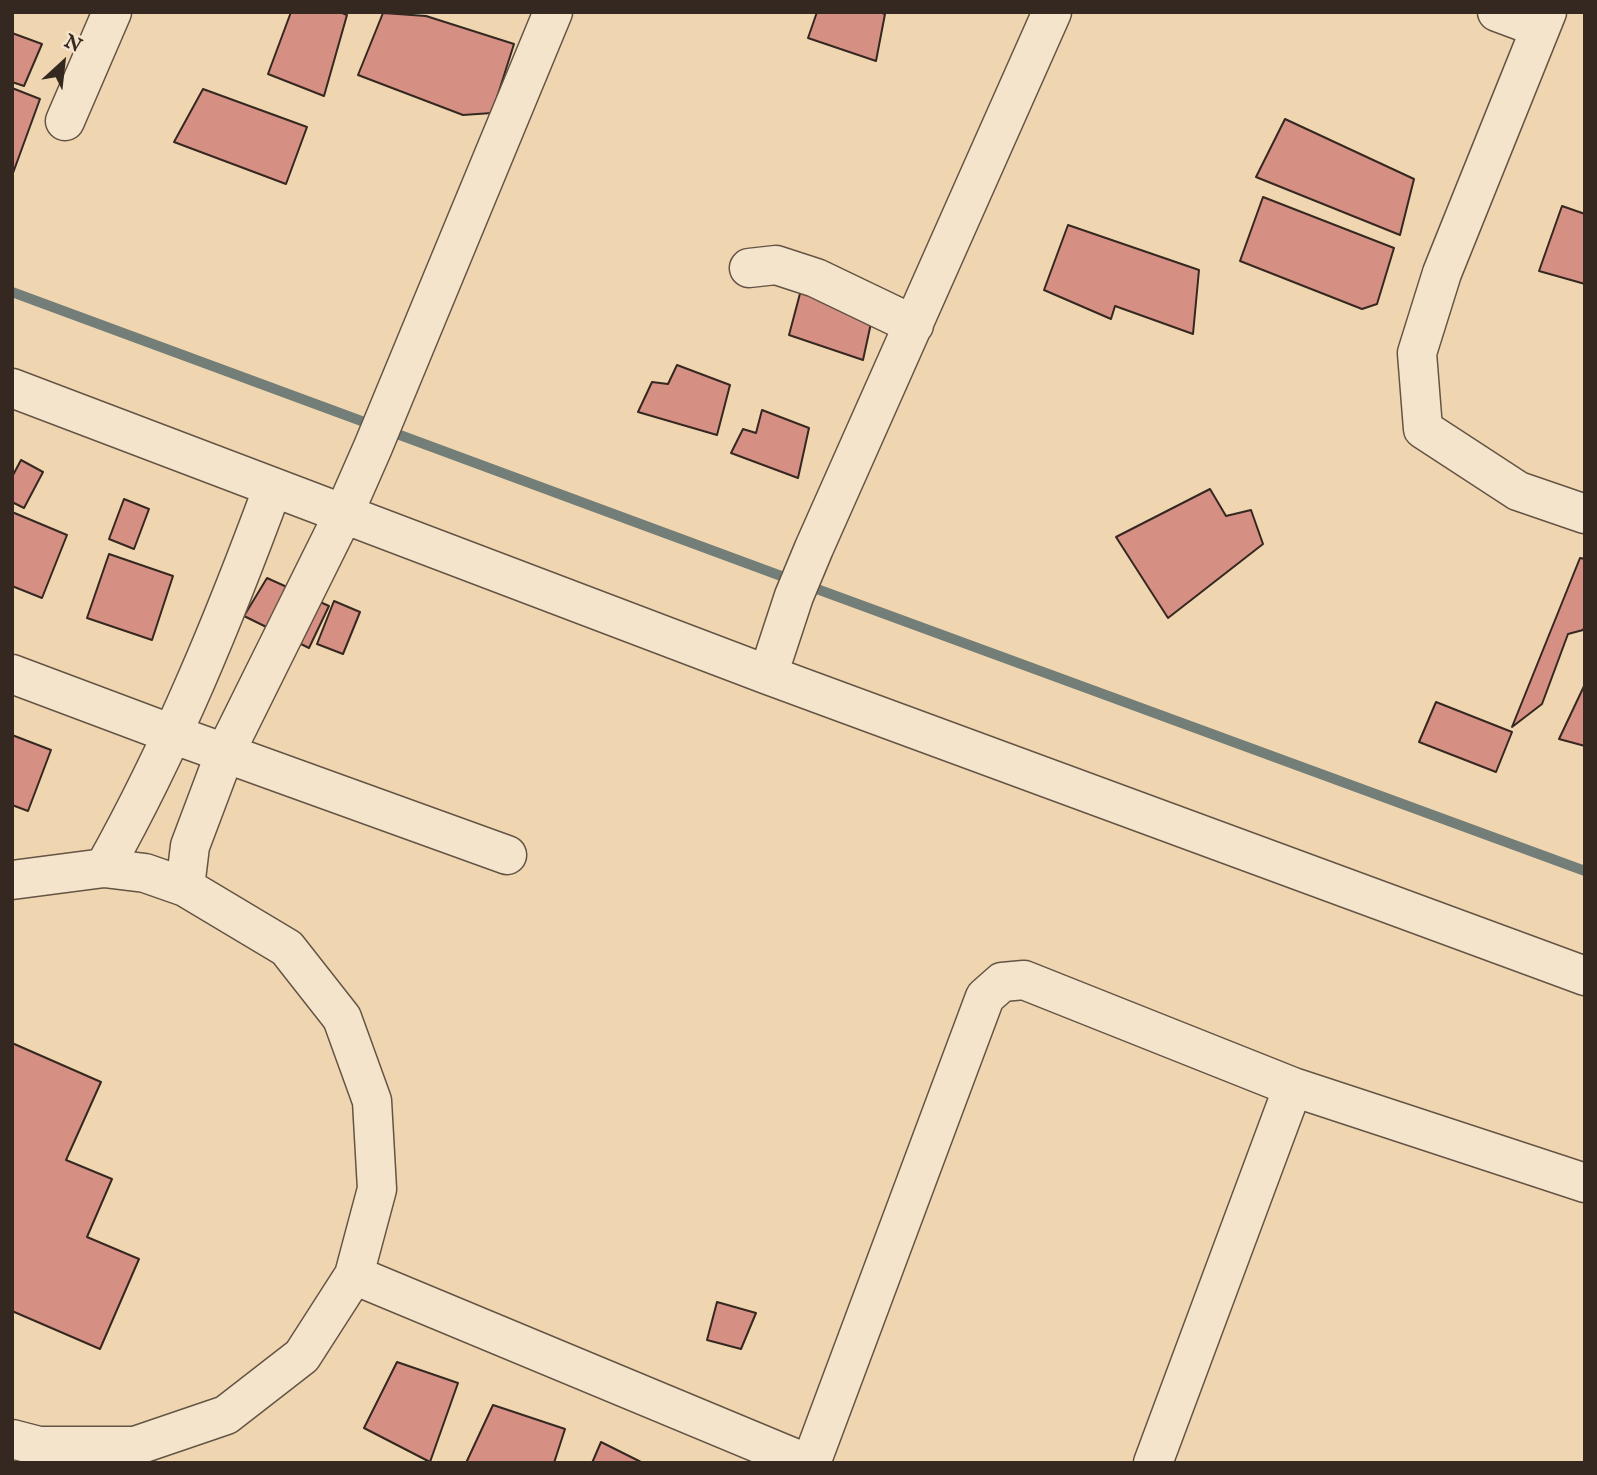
<!DOCTYPE html>
<style>
body{margin:0}
#map{position:relative;width:1597px;height:1475px;overflow:hidden;background:#f0d6b0;font-family:"IM FELL English",serif}
canvas{display:block}
.frame{position:absolute;inset:0;border:14px solid #352821;pointer-events:none}
.north{position:absolute;left:28px;top:28px;width:70px;height:70px;-webkit-text-stroke:5px #f5e4cc;paint-order:stroke;rotate:27deg;font-size:19px;font-weight:700;line-height:28px;text-align:center;color:#352821}
.north::after{content:'';display:block;margin:auto;width:24px;height:32px;background:#352821;clip-path:polygon(50% 0,100% 100%,50% 72%,0 100%)}
</style>
<div id="map">
<canvas width="1597" height="1475"></canvas>
<div class="frame"></div>
<div class="north">N</div>
</div>
<script>
const ctx = document.querySelector('canvas').getContext('2d');
ctx.lineJoin = 'round';
function stroke(path, color, width, dash) { ctx.strokeStyle = color; ctx.lineWidth = width; ctx.lineCap = dash ? 'butt' : 'round'; ctx.setLineDash(dash || []); ctx.stroke(path); }
function fillPath(path, color) { ctx.fillStyle = color; ctx.fill(path, 'evenodd'); }
stroke(new Path2D(`
 M12,292L375,426
 M389,431L792,580
 M806,585L1585,871`), '#727e77', 10);
const building = new Path2D(`
 M291,12H340L347,15L324,96L268,74Z
 M817,12H879L885,14L876,61L808,38Z
 M383,13L426,16L514,44L492,113L463,115L358,75Z
 M12,33L42,44L24,86L12,82Z
 M12,88L40,99L13,173H12Z
 M203,89L307,127L286,184L174,142Z
 M1285,119L1414,179L1400,235L1256,177Z
 M1263,197L1394,248L1377,304L1362,309L1240,261Z
 M1562,206L1585,214V284L1539,271Z
 M1068,225L1199,270L1193,334L1115,306L1111,319L1044,290Z
 M802,286L873,314L863,360L789,335Z
 M677,365L730,385L717,435L638,412L652,382L668,384Z
 M762,410L809,428L798,478L731,453L743,429L756,433Z
 M21,460L43,472L24,508L12,502V477Z
 M1210,489L1226,516L1251,510L1263,544L1168,618L1116,537Z
 M124,499L149,509L134,549L109,539Z
 M12,512L67,535L42,598L12,586Z
 M109,554L173,576L152,640L87,618Z
 M1580,558L1585,559V626L1583,630L1568,634L1542,704L1512,727Z
 M267,578L329,606L309,648L244,616Z
 M334,601L360,612L343,654L317,644Z
 M1585,684V746L1559,739Z
 M1436,702L1512,732L1496,772L1419,742Z
 M12,735L51,750L28,811L12,805Z
 M12,1043L101,1082L66,1160L112,1179L87,1237L139,1259L100,1349L12,1311Z
 M717,1302L756,1313L741,1349L707,1340Z
 M397,1362L458,1383L430,1462L364,1428Z
 M493,1405L565,1429L554,1463H466Z
 M601,1442L643,1463H592Z`);
fillPath(building, '#d69083');
stroke(building, '#352821', 2);
const minor = new Path2D(`
 M1497,12L1540,28
 M1547,12L1442,273L1417,353L1423,429L1518,491L1585,514
 M65,121L112,12
 M749,268L776,265L816,278L914,325
 M12,388L768,675L1585,976
 M12,674L172,734L507,855
 M768,675L794,596L814,548L1052,12
 M104,868C172,747 225,617 273,487
 M12,880L104,868L145,873L185,887L287,948L342,1018L372,1101L377,1189L354,1275L302,1356L226,1415L135,1446H39L12,1439
 M185,887L190,846L225,753L344,513L373,447L553,12
 M1293,1087L1585,1183
 M354,1275L806,1463
 M811,1463L985,997L1002,982L1024,980L1293,1087L1153,1463`);
stroke(minor, '#645445', 41);
stroke(minor, '#f5e4cc', 38);
</script>
